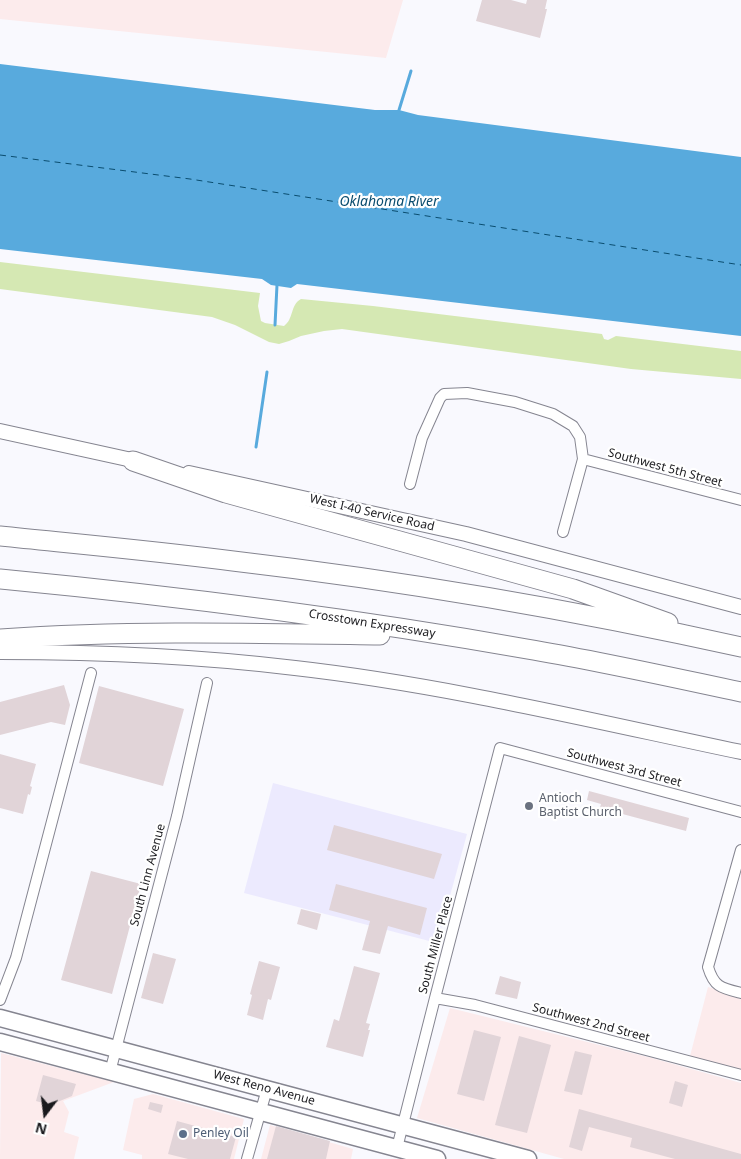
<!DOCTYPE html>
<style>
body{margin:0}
#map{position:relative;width:741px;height:1159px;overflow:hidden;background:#f9f9fe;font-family:"Noto Sans",sans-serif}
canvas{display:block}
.north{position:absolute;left:20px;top:1089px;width:50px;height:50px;-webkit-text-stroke:4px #fff;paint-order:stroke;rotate:195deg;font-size:14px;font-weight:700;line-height:20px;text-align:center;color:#1a1a1e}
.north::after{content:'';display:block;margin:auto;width:18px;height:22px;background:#1a1a1e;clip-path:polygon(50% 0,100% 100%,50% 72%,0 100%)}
</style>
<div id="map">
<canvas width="741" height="1159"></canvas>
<div class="north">N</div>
</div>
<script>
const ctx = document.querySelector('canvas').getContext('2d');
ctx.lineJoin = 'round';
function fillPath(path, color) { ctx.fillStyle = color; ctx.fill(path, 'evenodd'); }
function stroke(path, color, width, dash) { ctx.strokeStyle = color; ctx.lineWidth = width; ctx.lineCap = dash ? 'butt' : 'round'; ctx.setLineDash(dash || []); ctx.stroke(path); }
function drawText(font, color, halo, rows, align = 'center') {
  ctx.font = font + ' "Noto Sans",sans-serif'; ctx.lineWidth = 4.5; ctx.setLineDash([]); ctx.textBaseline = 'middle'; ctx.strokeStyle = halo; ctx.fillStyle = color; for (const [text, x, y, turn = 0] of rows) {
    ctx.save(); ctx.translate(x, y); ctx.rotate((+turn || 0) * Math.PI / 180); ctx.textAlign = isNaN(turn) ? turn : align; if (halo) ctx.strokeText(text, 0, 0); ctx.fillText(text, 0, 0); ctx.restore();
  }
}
fillPath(new Path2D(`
 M273,783L467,834L437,943L244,893Z`), '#eceafe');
fillPath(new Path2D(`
 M0,0H403L386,58L0,19Z
 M708,987L741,996V1070L690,1056Z
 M450,1008L652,1058L741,1083V1159H564L417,1118Z
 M1,1053L114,1082L63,1101L69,1112L64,1132L79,1137L74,1159H0Z
 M153,1094L244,1119L234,1159H142V1155L123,1150L134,1099Z
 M270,1125L353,1149L351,1159H261Z`), '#fcebec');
fillPath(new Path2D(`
 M0,262L260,293L258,306L261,321L265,323L284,326C294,319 290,305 301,299L373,306L602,334L604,339L608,340L616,336L741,351V379L631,369L342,329L324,331L301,336L289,341L279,344L269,342L235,325L212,317L0,289Z`), '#d5e8b3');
fillPath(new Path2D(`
 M0,64L375,110H399L418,115L741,157V336L297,284L291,288L271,285L262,279L0,249Z`), '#58aadd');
stroke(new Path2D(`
 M399,110L411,71
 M275,325L277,285
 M256,447L267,372`), '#58aadd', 3);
stroke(new Path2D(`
 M0,155L190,179L741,265`), '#0a4d6f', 1, [6, 5]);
fillPath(new Path2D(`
 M482,0H511L526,4L527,0H547L545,9H547L540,38L476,21Z
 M64,685L70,705L65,725L51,722L0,735V702Z
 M99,686L184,709L163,786L79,763Z
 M0,754L36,764L30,786L32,787L30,795L28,794L23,814L0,808Z
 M589,791L689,818L686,831L600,808L601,804L587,800Z
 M334,825L442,854L434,879L327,850Z
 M91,871L141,884L112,994L61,980Z
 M336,884L427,908L420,935L388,926L380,954L362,950L370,921L329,910Z
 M301,909L321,914L317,930L297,924Z
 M153,953L176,959L163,1004L141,998Z
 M259,961L280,967L271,1000L268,999L263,1020L247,1015L252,995L250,994Z
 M354,966L380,973L366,1023L370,1024L368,1030H370L363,1057L326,1047L334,1019L339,1021Z
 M500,976L521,982L517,999L495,994Z
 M474,1030L501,1037L484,1101L457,1094Z
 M519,1036L551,1045L527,1133L495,1125Z
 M575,1051L592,1055L582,1095L564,1091Z
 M43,1075L76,1084L72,1096L50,1105L36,1101Z
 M675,1081L688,1085L682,1107L669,1103Z
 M150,1102L163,1105L161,1113L148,1109Z
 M579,1109L741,1154V1159H675L630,1147L632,1138L589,1127L582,1151L569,1147Z
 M177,1121L236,1137L230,1159H188L168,1154Z
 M276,1126L330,1141L326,1159H267Z`), '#e1d4d8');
const street = new Path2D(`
 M583,459L741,500
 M410,484L422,438L440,398L444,394L467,393L515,402L553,414L573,426L580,437L583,459L563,532
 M741,850L708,967C714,987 721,988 741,993
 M435,998L475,1005L741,1075
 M0,1000L16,958L91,673
 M110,1072L177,816L207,683
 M397,1148L435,998L500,748L741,812
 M247,1159L267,1089`);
const secondary = new Path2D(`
 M0,431L141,462
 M189,473L466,534L741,607
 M0,652C98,652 197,656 295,668C445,685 593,721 741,752`);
const primary = new Path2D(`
 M0,1018L528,1159
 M0,1042L437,1159`);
const highway = new Path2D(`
 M133,461L226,493L573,589L668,623
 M0,536C78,544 156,551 233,561C404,581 574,610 741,647
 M0,579C177,596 352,618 527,649C599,661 670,677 741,692
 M0,639C127,630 253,633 380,635`);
stroke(street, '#858590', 12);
stroke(secondary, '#858590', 16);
stroke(primary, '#858590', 19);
stroke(highway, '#858590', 21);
stroke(street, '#fff', 10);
stroke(secondary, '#fff', 14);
stroke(primary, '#fff', 16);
stroke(highway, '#fff', 19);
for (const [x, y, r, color] of [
 [529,806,5,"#6b7280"],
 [183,1134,5,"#5c6f8a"]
]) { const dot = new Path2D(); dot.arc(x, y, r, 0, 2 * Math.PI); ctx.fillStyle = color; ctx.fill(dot); stroke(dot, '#fff', 2); }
drawText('12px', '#1a1a1e', '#fff', [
 ["Southwest 5th Street",665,468,15],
 ["West I-40 Service Road",372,513,13],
 ["Crosstown Expressway",372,624,9],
 ["Southwest 3rd Street",624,768,15],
 ["South Linn Avenue",148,875,-75],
 ["South Miller Place",436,945,-75],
 ["Southwest 2nd Street",591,1023,15],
 ["West Reno Avenue",264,1088,15]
]);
drawText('12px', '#5b616d', '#fff', [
 ["Antioch",539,799],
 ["Baptist Church",539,813]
], 'left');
drawText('12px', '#4e5e75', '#fff', [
 ["Penley Oil",193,1134]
], 'left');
drawText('italic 14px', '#0a4d6f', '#fff', [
 ["Oklahoma River",389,202]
]);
</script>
